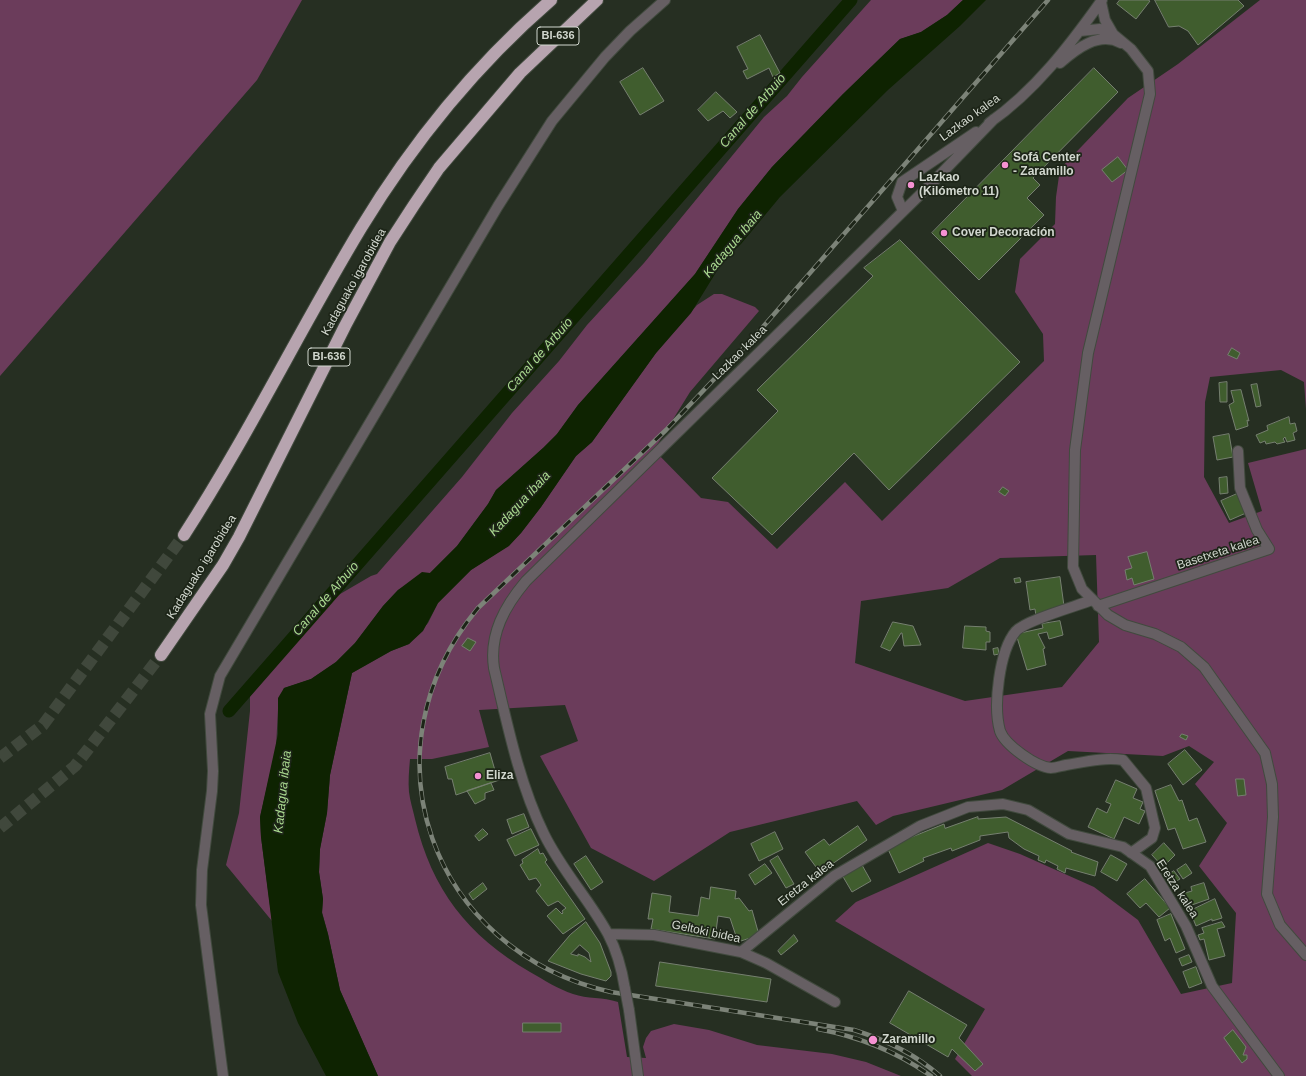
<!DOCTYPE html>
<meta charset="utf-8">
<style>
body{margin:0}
canvas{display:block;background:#262f22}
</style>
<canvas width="1306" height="1076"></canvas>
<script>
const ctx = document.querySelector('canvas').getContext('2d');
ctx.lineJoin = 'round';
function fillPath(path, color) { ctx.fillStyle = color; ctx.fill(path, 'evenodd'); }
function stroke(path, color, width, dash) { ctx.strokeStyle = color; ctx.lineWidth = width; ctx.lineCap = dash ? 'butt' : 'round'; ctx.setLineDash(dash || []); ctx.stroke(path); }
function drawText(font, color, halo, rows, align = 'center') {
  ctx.font = font + ' Helvetica,sans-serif'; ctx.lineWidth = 3.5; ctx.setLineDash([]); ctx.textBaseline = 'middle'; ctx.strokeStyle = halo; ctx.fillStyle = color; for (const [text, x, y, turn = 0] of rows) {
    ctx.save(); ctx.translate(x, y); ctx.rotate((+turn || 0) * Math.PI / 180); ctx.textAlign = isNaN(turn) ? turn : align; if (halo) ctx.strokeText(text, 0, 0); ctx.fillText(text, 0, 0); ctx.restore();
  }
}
fillPath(new Path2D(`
 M0,0H302L257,80L0,376Z
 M871,0H963L947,15L921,32L900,39L843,94L772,167L738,209L695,274L578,405L557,434L543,448L496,490L488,504L457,546L430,573L398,590L383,606L355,643L336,662L311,679L284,688L278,709L276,748L260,817L261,837L272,921L226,865L239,813L250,711V696L335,597L371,576L377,574L462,477L512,413L559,361L587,325L644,263L764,117L787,96L802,77Z
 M1260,0H1306V409L1304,382L1281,370L1210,377L1205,402L1204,477L1229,523L1262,511L1248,463L1306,449V1076H972L955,1059L985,1009L835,921L856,902L988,843L1020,854L1094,887L1138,920L1181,994L1232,983L1236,913L1199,866L1227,823L1195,784L1214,762L1189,746L1163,756L1068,751L1002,790L893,816L876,825L857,801L730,832L654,881L591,848L540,756L578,741L565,705L479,710L489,747L432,759H410C409,770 408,782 409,792C410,801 413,810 415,819C432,890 467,935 530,972C544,980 558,989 573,994C587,999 603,997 618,1002L627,1057L646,1058L643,1047L646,1038L651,1031L674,1024L709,1030L757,1045L832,1054L866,1062L901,1076H378L340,990L328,934L322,912L323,899L319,872L320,849L327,813L330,775L352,673L391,651L409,644L428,623L438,603L471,570L508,546L521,533L541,507L576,456L592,442L656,353L697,305L714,294H722L755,307L759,311L690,392L654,450L701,498L728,502L777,549L845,482L882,521L1044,361L1043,334L1015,292L1020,259L1055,224L1056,197L1060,169L1128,98L1178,64ZM1096,555L1099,642L1062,687L965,701L855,663L861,601L948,588L1000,558Z`), '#6b3c5b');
fillPath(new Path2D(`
 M963,0H986L960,26L888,90L780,197L741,244L723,261L691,313L656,353L592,442L576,456L541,507L521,533L509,546L471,570L438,603L423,631L409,644L391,651L352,673L330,775L327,813L320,849L319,872L323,899L322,913L328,934L340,990L378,1076H326L298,1023L278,972L261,837L260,817L278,734V698L284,688L311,679L336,662L355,643L383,606L398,590L422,572L430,573L457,546L488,504L496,490L543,448L557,434L578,405L695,274L738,209L772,167L843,94L900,39L921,32L947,15Z`), '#0e2301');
stroke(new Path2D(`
 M229,711L851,0`), '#0e2301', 13);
const building = new Path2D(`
 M1120,0H1148L1150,1L1136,19L1117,4Z
 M1155,0H1238L1244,6L1198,45L1188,31L1179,26L1169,27Z
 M760,35L780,73L773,77L769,68L747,79L743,71L748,69L737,47Z
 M643,68L664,101L640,115L620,82Z
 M1094,68L1118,92L1033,178L1040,185L1027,198L1044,215L979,280L932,233Z
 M716,92L737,112L730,118L723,111L708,121L698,110Z
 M1118,157L1128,170L1112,182L1102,170Z
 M900,240L1020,362L889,490L854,453L772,535L712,478L778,411L757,390L873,276L864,268Z
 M1232,348L1240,353L1237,359L1228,355Z
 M1227,382V402H1220L1219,383Z
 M1257,384L1261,406L1256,407L1251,385Z
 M1241,390L1249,421L1247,420L1248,426L1236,430L1229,405L1234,402L1231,391Z
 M1289,417L1290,424L1295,423L1297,431L1293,433L1295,440L1287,442L1285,437L1283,439L1285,442L1277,444L1275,442L1266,444L1265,441L1260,443L1256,435L1268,430L1267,426Z
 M1229,434L1233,457L1217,460L1213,437Z
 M1227,477L1228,493L1220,494L1219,478Z
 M1003,487L1009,491L1005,496L999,492Z
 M1237,494L1246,513L1230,520L1221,501Z
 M1147,552L1154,579L1134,585L1132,578L1127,580L1125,570L1132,568L1128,557Z
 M1060,577L1064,606L1054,608L1055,612L1036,616L1035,609L1030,610L1026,582Z
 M1020,578L1021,582L1015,583L1014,579Z
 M1060,621L1063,635L1049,639L1047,632L1038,634L1045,648L1043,649L1046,665L1027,670L1016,634L1043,628L1042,624Z
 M893,622L913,626L921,645L904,646L902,633H901L890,651L881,647Z
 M965,626L986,627V631L990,632V642H986V650L963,648Z
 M468,638L476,642L470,651L462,646Z
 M998,648L999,654L994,655L993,649Z
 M1182,734L1188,736L1186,740L1180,737Z
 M1185,750L1202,770L1183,785L1168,764Z
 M490,753L496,774L508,772V777L456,795L452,779H448L445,767Z
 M1236,779H1244L1246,795L1238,796Z
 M1116,780L1137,789L1133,798L1143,802L1140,809L1145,811L1139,824L1124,817L1114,839L1088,827L1097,808L1107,813L1111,804L1106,802Z
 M491,783L494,790L485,793V799L475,804L467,791Z
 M1171,785L1179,801L1182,800L1189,821L1197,818L1206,842L1183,849L1175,828L1168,830L1155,791Z
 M524,814L529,827L512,834L507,820Z
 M978,817V819L1006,817L1072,851L1071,852L1098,862L1095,876L1066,868L1065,873L1057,869L1058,866L1046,860L1045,863L1038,860L1039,856L1024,849L1009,838L1008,832L980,836V840L952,851L951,848L923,858L924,861L899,873L887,847L944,824L945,828Z
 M858,826L867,840L822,871L819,866L816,867L805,852L824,839L829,845Z
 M483,829L488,834L479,841L475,836Z
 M531,829L539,845L515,856L507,840Z
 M775,832L783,849L759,861L751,844Z
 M1164,843L1175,855L1163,867L1152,855Z
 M538,849L540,854L543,853L547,860L545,862L585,919L563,934L547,916L556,908L562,914L563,913L562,911L566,908L558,901L548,906L536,891L541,885L536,878L529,880L520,865L523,863L522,860Z
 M1111,855L1127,864L1117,881L1101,872Z
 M586,856L603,882L591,890L574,864Z
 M778,856L794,884L786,888L770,861Z
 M765,864L772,873L755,885L749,875Z
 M1186,864L1192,873L1183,879L1177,870Z
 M862,865L871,881L852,892L842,875Z
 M1174,871L1180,879L1171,884L1166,876Z
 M1145,879L1170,908L1159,917L1146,903L1140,908L1127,894Z
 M483,883L487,889L473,900L469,894Z
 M1204,883L1209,899L1186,907L1181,894L1192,891L1191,887Z
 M711,887L736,891L735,899L739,898L749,911L752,910L759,935L738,942L730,918L718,916L715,939L651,929L653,919H648L652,893L671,896L669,912L698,916L701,897L709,899Z
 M1215,899L1222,918L1212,921V919L1196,926L1190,911Z
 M1171,914L1185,949L1176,953L1170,938L1165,941L1157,920Z
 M586,922L600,943L611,972V976L606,981L581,974L548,961L570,935ZM580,945L589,953L591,962L585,957L578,954V956L571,954Z
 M1222,922L1225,927L1217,929L1225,956L1209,960L1204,939L1200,940L1198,935L1204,933L1202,928Z
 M794,935L798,941L781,955L778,951Z
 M1189,955L1192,962L1182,966L1179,959Z
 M660,962L771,979L767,1002L656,986Z
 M1196,967L1202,983L1189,988L1183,972Z
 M909,991L967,1025L959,1038L983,1064L975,1071L952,1049L948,1057L890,1023Z
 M523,1023H561V1032H523Z
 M1233,1030L1246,1047L1243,1055H1247V1059L1242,1063L1224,1038Z`);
fillPath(building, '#405d2e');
stroke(building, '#757f6f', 1);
stroke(new Path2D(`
 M0,758L43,725L184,535
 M0,828L75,766L161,655`), '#40483c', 12, [12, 6]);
const minor = new Path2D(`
 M1101,2L1105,20L1113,34
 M1080,31L1100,29L1113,34L1131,49L1148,71L1150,94L1088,353L1075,450L1073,567L1082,589L1108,615L1125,625L1155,634L1181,647L1204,667L1265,753L1272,784L1273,817L1267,894L1280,925L1306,955
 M1060,63C1076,49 1099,31 1121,43
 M989,123C1035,91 1070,45 1102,0
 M903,211L897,197L902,182L976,132
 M1092,600C1077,606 1026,620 1016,631C999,651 993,706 1000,731C1005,745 1036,767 1051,768C1055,768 1061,766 1066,765C1084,762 1104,757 1123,760L1146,788L1155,828L1152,838L1131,853
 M1098,606L1269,549L1257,530L1240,488L1238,451
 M608,934L654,935L741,952L766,963L835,1002
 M741,952L834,876L920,826L968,807L1003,804L1028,810L1069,834L1123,847L1150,866L1186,926L1212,986L1279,1076
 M625,989C622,970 617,951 608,934C589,899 562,871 544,834C519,783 507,723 494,668C489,634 505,606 526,581L933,182L994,119
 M629,1010L638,1076
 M223,1076L201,905L202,870L212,791L213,771L210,714L220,676L498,206L552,121L605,57L630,31L665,0`);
const highway = new Path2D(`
 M184,535C248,436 300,329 361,228C412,144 476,65 551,0
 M161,655L223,565L239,537L345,326L390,242L414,205L439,168L520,73L597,0`);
stroke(minor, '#414a3e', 12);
stroke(highway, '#414a3e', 14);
stroke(minor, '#665f63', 10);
stroke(highway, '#b7a4af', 12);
const rail = new Path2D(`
 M818,1029C860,1037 896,1051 931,1076
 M940,1076C915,1054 886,1040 854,1030L611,992C431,951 359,752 478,608L666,430L755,336L1048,0`);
stroke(rail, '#7c8378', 4.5);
stroke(rail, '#1d2518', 3, [9]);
const minorBridge = new Path2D(`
 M625,989L629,1010`);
stroke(minorBridge, '#414a3e', 12, []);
stroke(minorBridge, '#665f63', 10);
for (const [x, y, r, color] of [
 [1005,165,4,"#f591d2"],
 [911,185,4,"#f591d2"],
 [944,233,4,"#f591d2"],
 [478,776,4,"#f591d2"],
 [873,1040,5,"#f591d2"]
]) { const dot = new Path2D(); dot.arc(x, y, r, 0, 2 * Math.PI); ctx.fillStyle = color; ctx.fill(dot); stroke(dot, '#1d2518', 1.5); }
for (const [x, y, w] of [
 [558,36,42],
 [329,357,42]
]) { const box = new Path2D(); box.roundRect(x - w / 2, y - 9, w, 18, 3); ctx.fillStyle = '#1d2518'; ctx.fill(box); stroke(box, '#d1d7ce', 1); }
drawText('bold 11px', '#d1d7ce', null, [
 ["BI-636",558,36],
 ["BI-636",329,357]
]);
drawText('12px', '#d1d7ce', '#1d2518', [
 ["Lazkao kalea",970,118,-36],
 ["Kadaguako igarobidea",354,282,-61],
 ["Lazkao kalea",740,353,-45],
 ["Basetxeta kalea",1218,553,-18],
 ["Kadaguako igarobidea",202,567,-58],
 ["Eretza kalea",806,883,-38],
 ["Eretza kalea",1177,889,57],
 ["Geltoki bidea",706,932,12]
]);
drawText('bold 12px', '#d1d7ce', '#1d2518', [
 ["Sofá Center",1013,158],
 ["- Zaramillo",1013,172],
 ["Lazkao",919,178],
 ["(Kilómetro 11)",919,192],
 ["Cover Decoración",952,233],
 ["Eliza",486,776],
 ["Zaramillo",882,1040]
], 'left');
drawText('italic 13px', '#abda90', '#1d2518', [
 ["Canal de Arbuio",753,111,-49],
 ["Kadagua ibaia",733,244,-50],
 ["Canal de Arbuio",540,355,-49],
 ["Kadagua ibaia",520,504,-47],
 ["Canal de Arbuio",326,599,-49],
 ["Kadagua ibaia",283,792,-84]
]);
</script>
